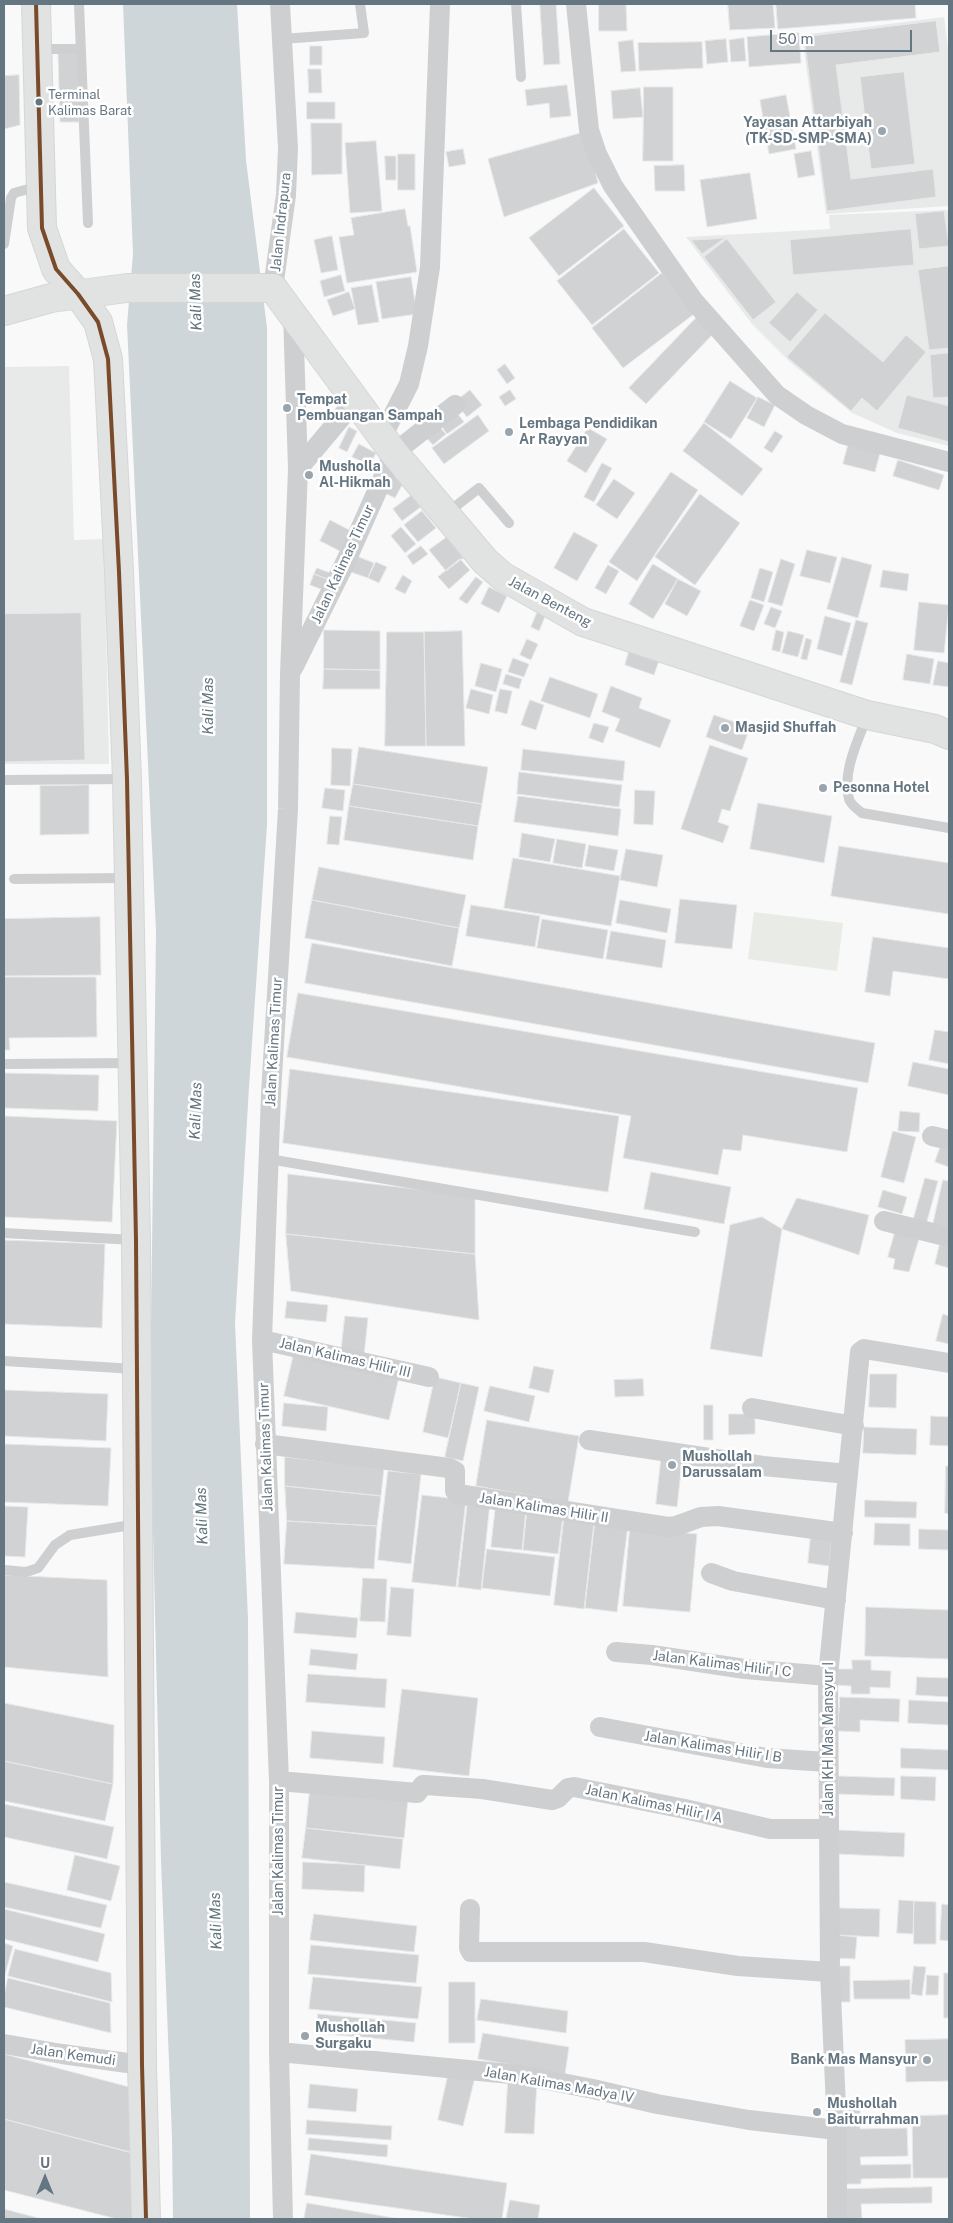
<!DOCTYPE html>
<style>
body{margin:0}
#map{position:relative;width:953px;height:2223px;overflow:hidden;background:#f9f9f9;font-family:"Public Sans",sans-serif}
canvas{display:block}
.frame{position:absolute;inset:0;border:5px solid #657683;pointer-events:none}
.north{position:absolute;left:20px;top:2153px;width:50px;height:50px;-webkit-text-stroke:4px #fff;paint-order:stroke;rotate:0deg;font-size:14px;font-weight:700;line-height:20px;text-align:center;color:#657683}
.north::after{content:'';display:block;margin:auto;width:18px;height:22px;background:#657683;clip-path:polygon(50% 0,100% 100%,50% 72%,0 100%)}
.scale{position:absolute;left:770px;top:30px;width:142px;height:22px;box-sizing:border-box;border:2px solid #657683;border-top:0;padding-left:6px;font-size:15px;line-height:18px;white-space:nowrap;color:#657683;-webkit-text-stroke:4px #fff;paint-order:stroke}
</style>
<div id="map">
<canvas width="953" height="2223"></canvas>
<div class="frame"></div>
<div class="north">U</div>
<div class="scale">50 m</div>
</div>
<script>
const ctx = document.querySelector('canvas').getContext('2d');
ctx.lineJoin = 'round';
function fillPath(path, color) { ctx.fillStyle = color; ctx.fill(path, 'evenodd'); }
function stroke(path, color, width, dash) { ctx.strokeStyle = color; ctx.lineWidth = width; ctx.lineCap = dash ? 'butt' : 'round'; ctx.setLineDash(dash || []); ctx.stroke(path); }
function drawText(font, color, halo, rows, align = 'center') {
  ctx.font = font + ' "Public Sans",sans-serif'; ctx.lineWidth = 5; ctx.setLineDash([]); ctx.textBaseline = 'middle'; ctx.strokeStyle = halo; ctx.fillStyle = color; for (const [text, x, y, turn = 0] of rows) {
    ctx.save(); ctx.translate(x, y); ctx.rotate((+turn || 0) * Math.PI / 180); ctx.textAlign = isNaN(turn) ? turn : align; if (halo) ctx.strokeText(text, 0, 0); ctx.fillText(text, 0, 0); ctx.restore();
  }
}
fillPath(new Path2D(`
 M944,17L949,56V206L826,214L802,35Z
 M949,210V446L897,433L852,413L790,362L752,324L686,237L830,229L829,215Z
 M69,366L74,540L104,539L109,764H4V367Z`), '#e8e9e9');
fillPath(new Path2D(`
 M754,912L843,923L837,971L748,959Z`), '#e8ebe6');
fillPath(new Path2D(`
 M123,4H237L246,160L267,328V825L249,1087L235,1323L248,1619L250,2219H173L172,2137L161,1861L150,1407L156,931L127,325L133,254Z`), '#ced6d9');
const building = new Path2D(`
 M540,4H556L560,64L544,65Z
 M599,4H626L627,31H599Z
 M728,4H773L775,28L730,30Z
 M776,4H915L916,18L778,29Z
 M936,21L940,52L836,65L851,179L933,169L936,197L827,211L804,37Z
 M799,33L801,63L749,67L747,37Z
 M744,38L746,61L731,62L729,40Z
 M726,39L728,62L707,64L705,41Z
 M633,40L636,71L621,72L618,42Z
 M702,42L703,68L639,71L638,43Z
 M310,46H322V65H310Z
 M77,53L79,122H60L58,54Z
 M308,69H321L322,93H309Z
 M904,72L915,164L871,169L860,77Z
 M19,75L20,125L4,129V76Z
 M567,85L571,116L550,118L549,103L527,106L525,90Z
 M644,87H673V161H643Z
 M640,88L643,117L613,119L611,91Z
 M786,95L796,149L769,154L760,100Z
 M307,102H335V119H307Z
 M311,123H342V174L312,175Z
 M585,132L598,183L504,217L488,159Z
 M376,141L382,211L350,213L345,143Z
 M463,149L466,164L449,167L446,152Z
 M811,151L815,175L798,178L794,154Z
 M398,154H415V190H398Z
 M385,156H396V180H386Z
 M684,165L685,191H655L654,166Z
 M750,173L757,219L707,227L700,180Z
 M594,188L624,226L559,276L529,238Z
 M405,209L408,226H410L417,272L347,283L339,237L354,235L351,218Z
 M944,211L949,246L919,249L915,214Z
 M624,229L659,273L592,325L557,281Z
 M911,229L914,265L793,275L790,240Z
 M332,236L338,270L321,273L314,240Z
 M725,238L702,254L691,240L712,239Z
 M727,239L776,302L753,320L704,257Z
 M949,266V348L929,350L918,270Z
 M662,273L694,314L623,368L592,328Z
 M341,275L345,291L324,297L320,281Z
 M411,277L417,314L382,319L376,282Z
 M372,285L379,322L358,325L351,288Z
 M349,292L355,309L333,316L327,300Z
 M797,292L818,310L790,342L769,323Z
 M825,313L883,362L906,335L926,352L877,411L862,398L851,411L787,357Z
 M696,318L713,334L646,404L629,388Z
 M949,353V397L933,398L930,355Z
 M505,364L515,378L507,384L497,370Z
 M730,381L757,398L731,439L704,422Z
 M470,390L482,405L467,417L455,402Z
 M510,390L516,399L505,406L499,397Z
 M907,395L949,406V442L898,428Z
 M758,397L775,405L764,427L747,418Z
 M454,409L464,422L447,434L438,421Z
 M478,415L489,431L444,464L432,448Z
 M704,423L763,469L742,496L683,451Z
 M437,424L446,434L433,445L424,435Z
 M349,427L357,431L347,452L339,448Z
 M588,428L607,439L586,473L567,461Z
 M775,431L783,436L772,453L764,448Z
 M359,444L376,453L370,465L352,457Z
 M848,445L880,453L875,472L843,464Z
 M898,460L944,475L939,490L893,476Z
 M602,463L612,468L594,502L584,497Z
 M391,471L406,478L395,498L380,491Z
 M671,472L698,490L637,581L609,562Z
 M614,479L635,493L617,519L596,505Z
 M413,494L422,506L402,521L393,509Z
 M700,494L740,523L695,585L655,557Z
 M422,511L436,528L418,542L404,525Z
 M330,520L357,534L346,554L320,541Z
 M401,527L416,544L405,553L391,536Z
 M574,532L598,545L577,581L554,568Z
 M447,537L463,558L446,571L429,550Z
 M421,546L428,554L413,565L407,556Z
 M807,550L837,557L830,583L800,576Z
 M354,555L374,563L368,578L348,571Z
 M842,557L872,565L858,618L827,609Z
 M460,559L470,570L449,589L438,577Z
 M781,559L795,564L782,606L768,602Z
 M376,562L387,567L379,583L368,578Z
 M653,564L678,579L653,619L629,604Z
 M608,565L619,571L606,594L595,588Z
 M317,568L333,574L330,580L314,574Z
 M760,568L773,572L764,602L751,598Z
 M883,570L909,574L907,591L880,587Z
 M314,574L330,580L326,591L310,585Z
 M403,575L412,581L405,594L395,589Z
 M476,577L483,582L467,604L459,599Z
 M678,579L701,591L687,616L665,604Z
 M489,587L507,596L499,613L481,604Z
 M750,600L764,605L754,631L740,626Z
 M919,602L949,605L944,653L914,650Z
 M771,607L782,611L775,628L764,624Z
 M539,608L547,612L539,631L531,627Z
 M81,613L85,760L4,762V614Z
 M825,616L851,623L842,656L817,649Z
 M856,620L868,623L852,685L840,682Z
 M324,630L380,631V670L324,669Z
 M776,630L784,632L780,652L772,650Z
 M462,631L465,746H426L424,632Z
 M788,631L804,635L798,657L782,653Z
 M387,632H424L426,746H385Z
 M806,638L812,640L807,660L801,659Z
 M527,639L538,644L531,660L520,655Z
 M630,648L660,658L654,675L625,665Z
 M907,654L934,659L930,684L903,680Z
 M513,658L529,664L524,677L508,672Z
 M938,661L949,663V687L933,685Z
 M481,663L502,669L496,692L475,686Z
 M324,669L380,670V689H323Z
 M506,674L522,679L519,689L503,684Z
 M550,677L598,694L590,718L541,701Z
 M611,686L642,698L639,708L671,720L660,748L615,731L620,719L602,712Z
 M471,689L493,695L489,714L466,708Z
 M500,689L512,691L507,714L495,711Z
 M530,700L544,705L536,730L521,725Z
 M714,715L750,727L742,750L706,737Z
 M594,723L609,727L603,743L589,738Z
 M710,745L748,758L730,811L722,809L718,822L729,826L723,843L681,829Z
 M359,747L488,767L482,804L353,784Z
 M332,748L352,749L350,786L331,785Z
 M523,749L625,761L623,781L521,770Z
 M519,772L622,785L619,807L517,794Z
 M353,784L482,804L478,826L349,806Z
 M89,785V834L40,835V786Z
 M325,788L345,790L343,811L322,808Z
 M635,790L655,791L653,825L634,824Z
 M518,796L621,809L618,836L514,822Z
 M758,803L832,816L824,863L750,849Z
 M349,806L478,826L473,860L344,840Z
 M330,816L342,817L339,845L327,844Z
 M522,833L555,839L550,862L519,857Z
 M557,839L586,844L582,868L553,863Z
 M589,845L618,850L614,871L585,866Z
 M839,846L949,863V914L831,896Z
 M626,849L663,855L657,887L620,880Z
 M513,858L620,876L611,926L504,908Z
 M319,867L466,895L459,928L312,900Z
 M680,899L737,905L732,949L675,943Z
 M312,900L459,928L452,966L305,938Z
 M620,900L671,909L667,933L616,923Z
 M471,905L540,916L535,947L466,936Z
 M100,917L101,975L4,976V919Z
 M542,919L608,930L603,959L537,948Z
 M611,931L666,940L662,968L606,959Z
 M873,937L949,948V979L893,971L890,996L865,992Z
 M312,943L875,1043L868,1083L305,983Z
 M4,977H96L97,1037L9,1038L10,1050H4Z
 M298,993L858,1088L847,1152L743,1135L741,1151L723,1149L718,1175L623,1158L631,1116L287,1057Z
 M935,1030L949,1032V1064L929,1060Z
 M913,1062L949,1069V1095L908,1086Z
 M290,1069L619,1116L608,1192L283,1143Z
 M4,1073L99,1075L98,1111L4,1108Z
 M900,1111L920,1113L919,1132L898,1131Z
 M4,1116L117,1121L112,1222L4,1217Z
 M893,1131L916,1137L904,1183L881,1177Z
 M942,1142L949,1144V1167L935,1162Z
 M651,1172L731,1187L724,1224L644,1209Z
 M288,1174L475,1196V1254L286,1234Z
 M925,1178L938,1181L926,1225L913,1221Z
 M943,1180L949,1181V1227L933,1224Z
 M883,1190L907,1197L902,1214L878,1207Z
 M797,1198L869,1215L859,1255L782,1229Z
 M762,1217L782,1229L762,1357L710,1349L730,1225Z
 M895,1232L919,1239L909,1272L893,1269L895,1259L888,1257Z
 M286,1234L475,1254L479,1320L291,1291Z
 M941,1239L949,1241V1268L935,1264Z
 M4,1240L105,1244L102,1328L4,1324Z
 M287,1301L328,1305L326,1322L285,1318Z
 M943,1314L949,1316V1344L936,1341Z
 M345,1316L368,1318L364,1355L341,1353Z
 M294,1353L399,1377L389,1420L284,1396Z
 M534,1366L554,1370L549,1393L529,1388Z
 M870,1374H897L896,1408L869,1407Z
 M435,1377L461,1383L448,1438L423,1432Z
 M643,1379L644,1396L615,1397L614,1380Z
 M461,1383L479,1387L463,1461L445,1457Z
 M490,1386L535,1396L529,1422L484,1411Z
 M4,1390L108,1394L106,1441L4,1436Z
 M284,1403L328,1407L326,1431L282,1426Z
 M704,1405H713V1440H704Z
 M729,1414H755V1434L729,1435Z
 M931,1416L949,1417V1446L930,1445Z
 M487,1420L579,1436L568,1502L476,1486Z
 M864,1427L917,1429L916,1455L863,1453Z
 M4,1444L111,1448L108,1506L4,1502Z
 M285,1457L384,1468L381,1496L285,1486Z
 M661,1460L682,1462L677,1507L656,1504Z
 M946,1466H949V1514L945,1513Z
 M388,1471L421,1474L411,1564L378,1560Z
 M285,1486L381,1496L377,1526L287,1521Z
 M422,1495L466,1500L456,1587L412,1582Z
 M468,1499L490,1502L481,1590L458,1587Z
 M865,1500L917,1502L916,1518L865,1517Z
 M496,1504L526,1508L522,1550L491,1547Z
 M4,1506L28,1507L25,1557L4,1556Z
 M527,1511L563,1515L558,1554L523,1550Z
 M564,1518L594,1522L584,1609L554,1605Z
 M287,1521L377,1526L374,1569L284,1564Z
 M595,1522L628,1525L617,1612L585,1608Z
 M875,1523L910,1524V1546L874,1545Z
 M630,1528L697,1534L690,1612L623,1606Z
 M919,1529L949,1530V1550L919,1549Z
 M811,1534L832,1536L829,1566L808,1563Z
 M487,1549L555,1557L550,1596L482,1588Z
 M4,1575L107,1580L108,1677L4,1667Z
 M363,1578L387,1579L385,1622L360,1621Z
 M391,1587L414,1589L411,1637L387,1635Z
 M866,1607L949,1610V1659L865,1656Z
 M296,1612L358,1618L356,1638L294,1633Z
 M311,1649L358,1654L356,1670L309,1665Z
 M852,1660H871V1670L891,1671L890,1688L870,1687V1694H851V1686L835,1685L836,1669H852Z
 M308,1674L387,1679L385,1708L306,1702Z
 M917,1677L949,1678V1697L916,1695Z
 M402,1689L478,1698L469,1776L393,1767Z
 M840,1697L900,1699L899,1722L860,1720V1732L838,1731Z
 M909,1700L949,1702V1732L948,1725L908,1723Z
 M4,1703L114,1725L113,1784L4,1761Z
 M312,1731L385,1737L383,1764L310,1758Z
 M901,1748L949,1750V1770L901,1768Z
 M4,1761L113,1784L105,1821L4,1801Z
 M839,1776L895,1778L894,1796L838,1794Z
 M901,1776L936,1777L935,1801L901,1799Z
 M310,1789L408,1799L404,1838L306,1828Z
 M4,1804L114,1827L107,1859L4,1837Z
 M306,1828L403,1839L400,1869L302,1858Z
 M838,1830L905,1833L904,1857L837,1854Z
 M75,1855L120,1866L111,1901L67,1890Z
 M303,1862L365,1865L364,1892L302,1889Z
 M4,1882L107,1905L101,1928L4,1907Z
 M899,1900L914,1901L913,1934L897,1933Z
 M914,1901L936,1902V1944H914Z
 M942,1904L949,1905V1941L940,1940Z
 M838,1908L880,1909L879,1937L836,1935Z
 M4,1909L105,1934L98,1962L4,1939Z
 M314,1914L417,1926L414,1952L310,1940Z
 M836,1935L857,1937L855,1959L835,1958Z
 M4,1943L13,1946L4,1978Z
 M311,1945L419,1955L416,1983L308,1974Z
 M15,1949L111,1973L112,2002L8,1976Z
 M836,1966H850V2002H836Z
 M914,1966L926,1967L922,1996L911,1994Z
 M944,1973H949V2018H944Z
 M927,1975L939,1976L938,1995H926Z
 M313,1977L422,1987L418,2019L309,2009Z
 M8,1978L110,2003L111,2033L4,2007V1996Z
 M910,1980V1999H854L853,1981Z
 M449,1982H475V2043H449Z
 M481,1999L568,2011L566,2033L477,2020Z
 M318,2014L416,2023L414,2042L316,2033Z
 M483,2033L569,2047L565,2074L478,2059Z
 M949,2039V2081L906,2082L905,2040Z
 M4,2054L133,2088L130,2152L4,2119Z
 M449,2071L475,2077L463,2126L438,2120Z
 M508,2080L537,2081L534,2134L505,2133Z
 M310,2084L358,2089L356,2112L308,2108Z
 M860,2109V2129L907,2128L908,2156L860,2157L861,2165L911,2164V2178L861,2179V2184H842L841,2110Z
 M949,2115V2178H913L912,2116Z
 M4,2119L132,2153V2219H117L4,2190Z
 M307,2120L392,2126L391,2140L306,2134Z
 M309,2138L388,2145L387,2157L308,2150Z
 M311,2154L507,2183L502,2219H474L305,2195Z
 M932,2187V2203L861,2204L862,2219H844V2189Z
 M510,2200L540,2205L538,2219H506Z
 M307,2203L400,2219H304Z
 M4,2209L42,2219H4Z`);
fillPath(building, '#d0d2d3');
stroke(building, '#e8e8e8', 1);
const secondary = new Path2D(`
 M36,4L42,228L56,269L78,294L98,322L108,359L119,572L127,779L136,1240L142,2065L146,2219
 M4,311L51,298L127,288H273L394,453L485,561L502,576L583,622L867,715L935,729L949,735`);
stroke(secondary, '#d5d6d7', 30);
stroke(new Path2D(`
 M79,4L88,223
 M516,4L521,77
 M282,39L364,33L360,4
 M39,49H81
 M4,244L11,198L14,193L39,186
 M447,513L479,488L509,523
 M867,716C858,741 842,771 849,799C851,805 857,809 862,813L949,828
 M4,780L126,779
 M14,879L128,878
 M4,1064L133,1063
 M269,1159L695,1232
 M4,1233L135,1240
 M4,1361L135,1369
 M4,1570L26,1572L38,1568L55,1545L70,1535L137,1524`), '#cecfd0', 10);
stroke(new Path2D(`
 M576,4L589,130L597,154L613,186L693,300L777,395L806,415L842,434L949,462
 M273,288L286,195L288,148L280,4
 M382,437L409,384L418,346L430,267L440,4
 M298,469L355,401
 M293,668L346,561L394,453L455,405
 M932,1136L949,1140
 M884,1221L949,1237
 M262,1340L429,1377
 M752,1408L854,1426
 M589,1440L763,1466L848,1474
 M265,1444L449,1468L455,1471V1491L458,1494L668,1527L676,1526L701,1517L718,1516L843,1533
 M711,1573L733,1581L836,1600
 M616,1652L652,1655L745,1669L828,1676
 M600,1727L767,1758L827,1762
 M279,1781L417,1793L423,1785H425L482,1789L552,1800L558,1798L568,1788L574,1787L685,1809L770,1829H829
 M470,1909L469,1948L471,1952H644L738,1966L830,1972
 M4,2044L62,2054L142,2065
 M279,2052L521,2075L593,2089L657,2104L749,2120L837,2130
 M283,2219L279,2052V1781L262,1340L271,1094L288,809L290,674L298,469L293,314
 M837,2219V2130L830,1972L828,1676L860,1352L864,1349L949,1363`), '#cecfd0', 20);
stroke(secondary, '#e1e2e2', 28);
stroke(new Path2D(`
 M36,4L42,228L56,269L78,294L98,322L108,359L119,572L127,779L136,1240L142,2065L146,2219`), '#7a4b2a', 4);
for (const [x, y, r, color] of [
 [39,102,4.5,"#657683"],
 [882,131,5,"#99a4ac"],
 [287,408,5,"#99a4ac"],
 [509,432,5,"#99a4ac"],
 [309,475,5,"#99a4ac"],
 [725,728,5,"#99a4ac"],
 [823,788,5,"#99a4ac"],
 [672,1465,5,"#99a4ac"],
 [305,2036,5,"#99a4ac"],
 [927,2060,5,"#99a4ac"],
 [817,2112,5,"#99a4ac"]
]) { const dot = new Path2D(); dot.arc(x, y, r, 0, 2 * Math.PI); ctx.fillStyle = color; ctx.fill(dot); stroke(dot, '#fff', 2); }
drawText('13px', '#657683', '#fff', [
 ["Terminal",48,95],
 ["Kalimas Barat",48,111]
], 'left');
drawText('bold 14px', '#657683', '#fff', [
 ["Yayasan Attarbiyah",872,123,"right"],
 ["(TK-SD-SMP-SMA)",872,139,"right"],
 ["Tempat",297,400],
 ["Pembuangan Sampah",297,416],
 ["Lembaga Pendidikan",519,424],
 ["Ar Rayyan",519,440],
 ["Musholla",319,467],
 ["Al-Hikmah",319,483],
 ["Masjid Shuffah",735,728],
 ["Pesonna Hotel",833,788],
 ["Mushollah",682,1457],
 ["Darussalam",682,1473],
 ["Mushollah",315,2028],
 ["Surgaku",315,2044],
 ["Bank Mas Mansyur",917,2060,"right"],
 ["Mushollah",827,2104],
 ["Baiturrahman",827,2120]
], 'left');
drawText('14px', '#657683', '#fff', [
 ["Jalan Indrapura",281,222,-84],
 ["Jalan Kalimas Timur",343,564,-65],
 ["Jalan Benteng",550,602,28],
 ["Jalan Kalimas Timur",274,1042,-87],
 ["Jalan Kalimas Hilir III",345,1358,13],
 ["Jalan Kalimas Timur",266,1447,-92],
 ["Jalan Kalimas Hilir II",544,1508,9],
 ["Jalan Kalimas Hilir I C",722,1664,7],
 ["Jalan KH Mas Mansyur I",829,1739,-90],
 ["Jalan Kalimas Hilir I B",713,1747,9],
 ["Jalan Kalimas Hilir I A",654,1804,12],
 ["Jalan Kalimas Timur",279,1851,-90],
 ["Jalan Kemudi",73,2055,8],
 ["Jalan Kalimas Madya IV",559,2085,10]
]);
drawText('italic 15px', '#60757c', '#fff', [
 ["Kali Mas",196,302,-92],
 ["Kali Mas",208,706,-90],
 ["Kali Mas",196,1111,-88],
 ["Kali Mas",202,1516,-92],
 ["Kali Mas",216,1921,-92]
]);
</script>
